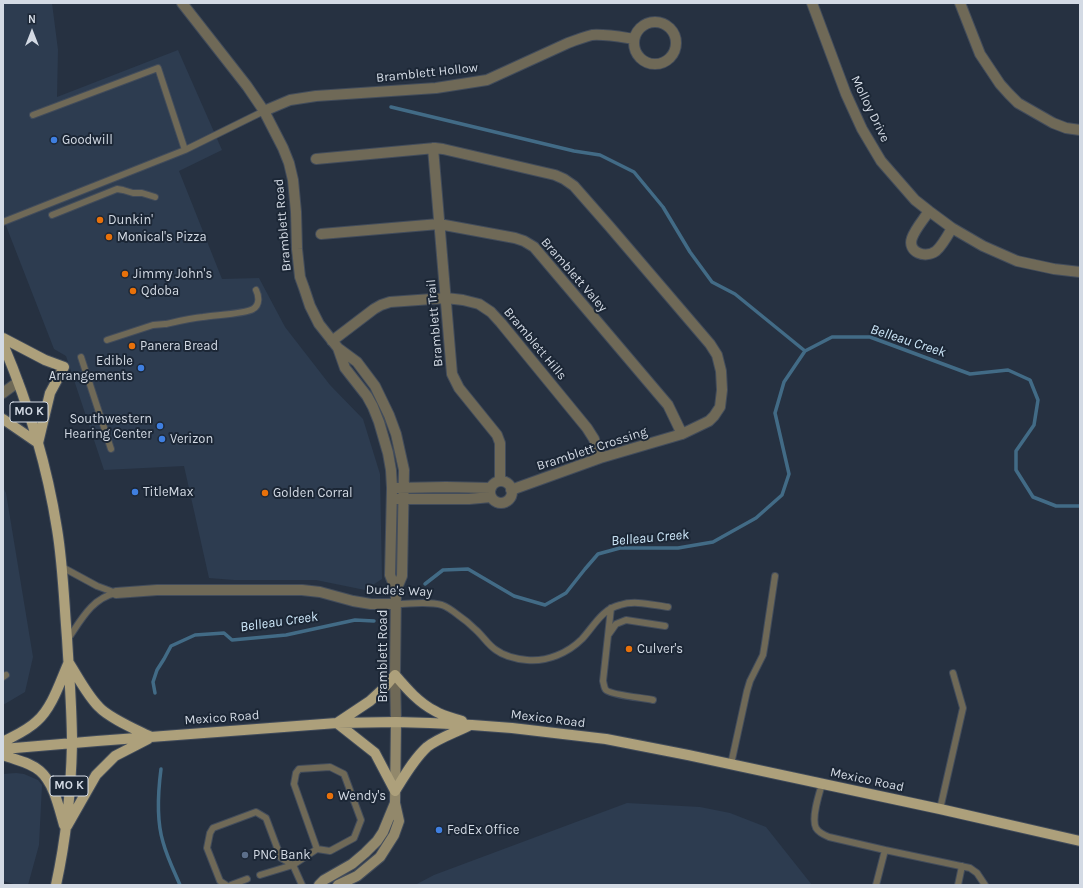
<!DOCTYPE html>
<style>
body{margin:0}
#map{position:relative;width:1083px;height:888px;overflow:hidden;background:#263141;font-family:Karla,sans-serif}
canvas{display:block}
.frame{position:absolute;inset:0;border:4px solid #d3dae4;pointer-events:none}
.north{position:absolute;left:12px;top:12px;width:40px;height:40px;-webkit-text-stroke:3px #1c2736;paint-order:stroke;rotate:0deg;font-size:11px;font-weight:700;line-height:16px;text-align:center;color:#d3dae4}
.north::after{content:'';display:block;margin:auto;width:14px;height:18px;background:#d3dae4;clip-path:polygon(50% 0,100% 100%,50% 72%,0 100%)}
</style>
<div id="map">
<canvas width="1083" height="888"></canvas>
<div class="frame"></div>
<div class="north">N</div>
</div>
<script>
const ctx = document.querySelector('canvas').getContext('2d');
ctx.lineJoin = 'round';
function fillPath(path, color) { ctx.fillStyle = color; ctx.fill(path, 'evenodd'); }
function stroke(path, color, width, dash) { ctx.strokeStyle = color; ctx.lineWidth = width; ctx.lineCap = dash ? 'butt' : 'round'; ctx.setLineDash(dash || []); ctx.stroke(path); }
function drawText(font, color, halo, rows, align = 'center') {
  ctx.font = font + ' Karla,sans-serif'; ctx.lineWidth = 4; ctx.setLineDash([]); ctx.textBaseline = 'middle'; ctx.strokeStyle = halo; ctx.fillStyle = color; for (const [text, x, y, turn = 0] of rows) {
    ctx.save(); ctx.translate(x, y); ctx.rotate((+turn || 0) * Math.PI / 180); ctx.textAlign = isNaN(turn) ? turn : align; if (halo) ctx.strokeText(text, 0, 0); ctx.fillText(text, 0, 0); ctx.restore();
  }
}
fillPath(new Path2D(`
 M3,3H52L58,50L57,97L178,50L222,150L179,171L222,279L259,278L285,327L330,385L363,419L380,474L382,579L365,590L316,580H234L209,578L184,466L104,470L66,356L54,349L3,218Z
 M3,487L6,493L33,657L25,692L3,705Z
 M16,773L24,774L38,780L42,785L39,845L28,885H17L3,881V774Z
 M627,803L700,807L730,813L766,827L812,885H415L434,875Z`), '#2d3c50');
stroke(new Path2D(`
 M391,107L574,151L600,155L634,172L663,207L690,252L712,282L735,294L805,351
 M425,584L443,570L468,569L514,596L545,605L566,593L585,569L598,554L620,548H678L713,542L756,518L782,495L789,474L775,413L784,382L805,351L832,337H870L970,374L1008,370L1030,380L1038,400L1034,425L1016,451V470L1033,497L1056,506H1080
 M155,693L153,682L157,670L164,659L171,646L195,635L224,633L232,640L286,635L355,620L374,621
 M161,769C158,792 156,819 163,842C167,857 174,871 180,885`), '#426b86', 3.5);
const lane = new Path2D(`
 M33,115L158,68L185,150
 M52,215L117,189L123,190L133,193H142L155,197
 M3,222L185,150L264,111
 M166,324C179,321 191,318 203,317C214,315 245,314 253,309C260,305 259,296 256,290
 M107,340L153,325L165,324
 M81,357L111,449
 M62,567L97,586L116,593
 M396,604C411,604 428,601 442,605C448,607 453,611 458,615C464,619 471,625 476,630C483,636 488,645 496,650C504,656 517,659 527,660C547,662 568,653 582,639C594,626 602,609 620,605C635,600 652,605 668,607
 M611,608L603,681C604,684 604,688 606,690C611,695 645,698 653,700
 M609,634L616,624L626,620L665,626
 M68,639C81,620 92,598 116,593
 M3,677L6,675
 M731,764L747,691L750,681L763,655L765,643L775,576
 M822,784C819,794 811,818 816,828C819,833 824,835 829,837L885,850
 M940,809L963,708L953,673
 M260,875L293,865L317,849L330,851L354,838L361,820L344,774L330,767L299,769L296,773L294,784L317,849
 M226,885L220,881L207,848L210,833L213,828L256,812L266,818L281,858L293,865L302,885
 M231,885L247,879
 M876,885L885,850L970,868L977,873L985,885
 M958,885L962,866`);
const street = new Path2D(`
 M182,3L247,86L264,111L283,148L289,163L293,180L296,212L297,249L300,277L304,288L310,306L319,324L338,348L345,368L367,396L373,407L379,422L388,453L391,470L392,488L390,575L396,590
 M812,3L846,94L862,129L881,161L915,200L929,211L952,228L983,246L1017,261L1054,269L1080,272
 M960,3L980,54L1000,84L1009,94L1018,103L1053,123L1066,128L1080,130
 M634 43a21 21 0 1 1 42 0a21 21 0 1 1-42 0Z
 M264,111L290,100L316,96L436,88L487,80L568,43C576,40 584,37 592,35C606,34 621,37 634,39
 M433,148L452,374L459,388L497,435L500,443V481
 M316,159L435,148L443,149L555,175L564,179L574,186L610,227L710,344L717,355L721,371L722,390L720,407L714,416L709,421L682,434L600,458L511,490
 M929,211C924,219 915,229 912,238C907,252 925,259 936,251C942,246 948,235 952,228
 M321,234L439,224L515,238L524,241L534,247L668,405L682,434
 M332,341L374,309L381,305L390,302L446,298L463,300L479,304L491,312L501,323L587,428L594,439L600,458
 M338,348L357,362L375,386L389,415L396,434L404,470L402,576L396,590L395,675L396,722
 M3,393L18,382
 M490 492a11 11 0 1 1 22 0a11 11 0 1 1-22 0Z
 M397,488L446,487L491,488
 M397,499H469L491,497
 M116,593L157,590H302L320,592L353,601L371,604H396`);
const secondary = new Path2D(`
 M319,885L324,880L352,864L365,853L377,841L383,832L395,803
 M338,885L357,876L380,857L394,835L399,821L395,803L396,722`);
const primary = new Path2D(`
 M3,338L45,360L64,367L50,393L38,443
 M3,344C28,403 47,465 57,529C63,565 64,602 67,638C69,673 72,708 72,744C71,791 66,839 56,885
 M3,419L38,443
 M69,663C78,677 87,695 99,707C109,718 137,730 151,737
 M337,723L375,753L395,791C405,775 414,759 427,747C438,738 457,732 470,725
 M337,723L370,701L383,689L395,675C407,689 419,703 435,711C443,716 453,718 462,721
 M3,742C14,736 28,730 37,721C52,708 60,682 68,664
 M3,749L97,741L337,723L396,722L430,723L472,725L512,728L606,739L688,755L940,809L1080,841
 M3,755C15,760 30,762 40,771C54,783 59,808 64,825
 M67,826L96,775L115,756L148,739`);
stroke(lane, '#424c5b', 8);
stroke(street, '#424c5b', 12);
stroke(secondary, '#424c5b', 12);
stroke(primary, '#424c5b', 12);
stroke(lane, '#6f6957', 6);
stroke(street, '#6f6957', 10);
stroke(secondary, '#92886b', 10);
stroke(primary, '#ada07b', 10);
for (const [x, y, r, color] of [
 [54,140,4,"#3f7fe0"],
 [100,220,4,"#e8710a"],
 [109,237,4,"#e8710a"],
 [125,274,4,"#e8710a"],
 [133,291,4,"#e8710a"],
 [132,346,4,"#e8710a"],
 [141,368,4,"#3f7fe0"],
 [160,426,4,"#3f7fe0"],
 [162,439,4,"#3f7fe0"],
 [135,492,4,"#3f7fe0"],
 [265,493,4,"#e8710a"],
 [629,649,4,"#e8710a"],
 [330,796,4,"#e8710a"],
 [439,830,4,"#3f7fe0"],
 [245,855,4,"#5c6f8a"]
]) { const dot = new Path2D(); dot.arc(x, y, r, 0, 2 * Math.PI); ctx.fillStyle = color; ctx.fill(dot); stroke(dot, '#1c2736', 1.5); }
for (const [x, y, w] of [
 [29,412,38],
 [69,786,38]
]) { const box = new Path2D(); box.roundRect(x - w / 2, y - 10, w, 20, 3); ctx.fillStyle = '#1c2736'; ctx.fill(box); stroke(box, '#d3dae4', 1); }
drawText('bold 12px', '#d3dae4', null, [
 ["MO K",29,412],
 ["MO K",69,786]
]);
drawText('13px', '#d3dae4', '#1c2736', [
 ["Bramblett Hollow",427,73,-6],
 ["Molloy Drive",870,109,64],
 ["Bramblett Road",283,225,-95],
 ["Bramblett Valey",574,275,49],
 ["Bramblett Trail",435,323,-95],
 ["Bramblett Hills",535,344,50],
 ["Bramblett Crossing",592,449,-18],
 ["Dude's Way",399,591,2],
 ["Bramblett Road",383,656,-90],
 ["Mexico Road",222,718,-4],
 ["Mexico Road",548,719,7],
 ["Mexico Road",867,780,12]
]);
drawText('13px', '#d3dae4', '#1c2736', [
 ["Goodwill",62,140],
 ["Dunkin'",108,220],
 ["Monical's Pizza",117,237],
 ["Jimmy John's",133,274],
 ["Qdoba",141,291],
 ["Panera Bread",140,346],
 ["Edible",133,361,"right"],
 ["Arrangements",133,376,"right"],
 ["Southwestern",152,419,"right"],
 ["Hearing Center",152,434,"right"],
 ["Verizon",170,439],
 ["TitleMax",143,492],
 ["Golden Corral",273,493],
 ["Culver's",637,649],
 ["Wendy's",338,796],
 ["FedEx Office",447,830],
 ["PNC Bank",253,855]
], 'left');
drawText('italic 14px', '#cee8fa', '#1c2736', [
 ["Belleau Creek",908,341,18],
 ["Belleau Creek",650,538,-5],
 ["Belleau Creek",279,622,-8]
]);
</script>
